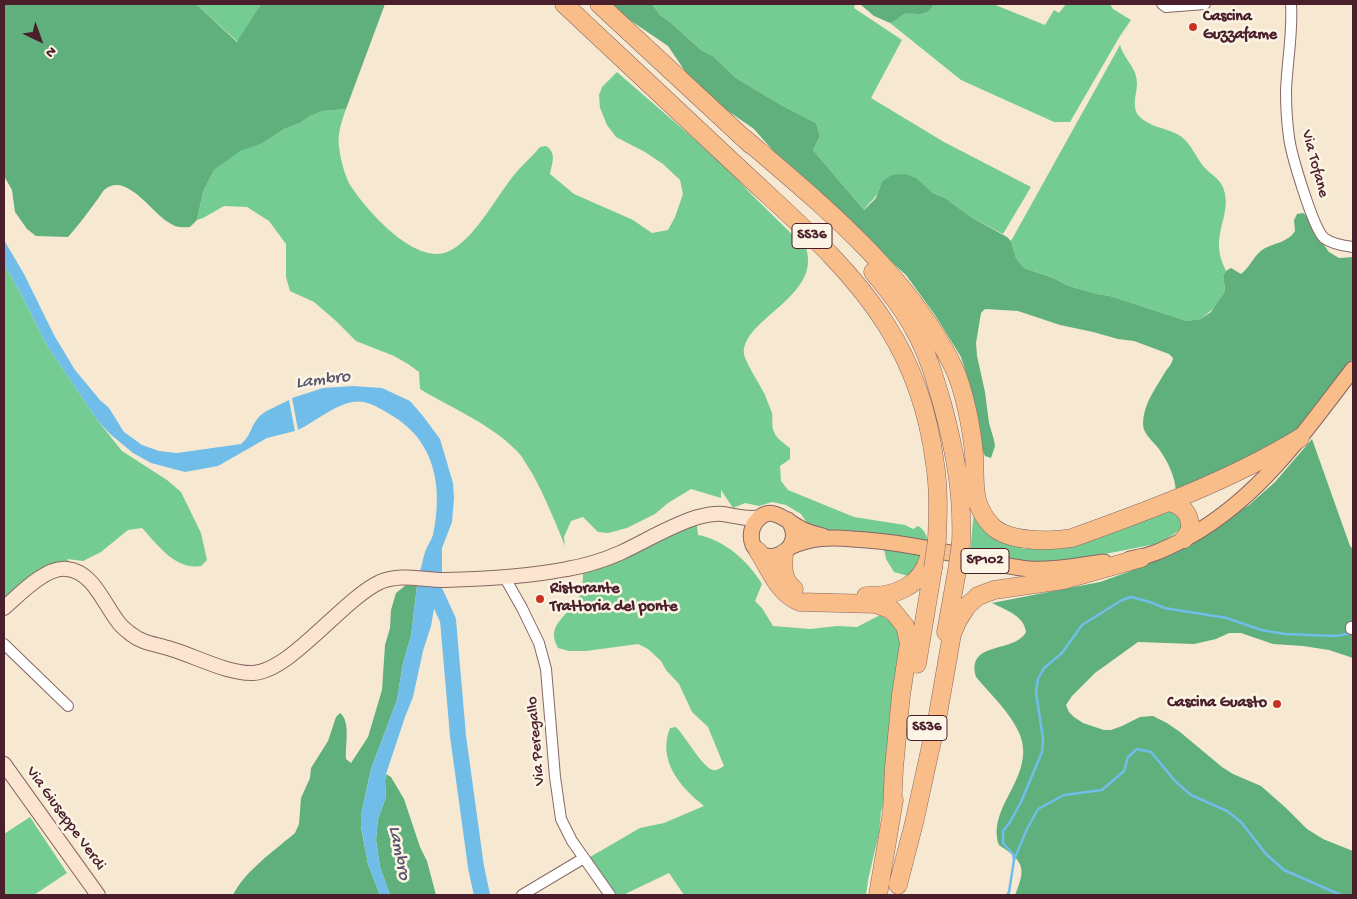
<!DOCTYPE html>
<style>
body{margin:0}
#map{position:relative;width:1357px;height:899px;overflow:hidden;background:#f7e9d1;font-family:"Gochi Hand",sans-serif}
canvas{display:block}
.frame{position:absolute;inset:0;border:5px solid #4a1f2b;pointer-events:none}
.north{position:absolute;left:15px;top:15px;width:50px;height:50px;-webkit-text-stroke:4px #fcf5e5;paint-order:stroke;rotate:138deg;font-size:14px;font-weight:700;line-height:20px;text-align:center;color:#4a1f2b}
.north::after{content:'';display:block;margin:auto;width:18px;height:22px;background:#4a1f2b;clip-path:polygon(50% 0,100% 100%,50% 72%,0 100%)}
</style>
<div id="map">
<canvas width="1357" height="899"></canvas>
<div class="frame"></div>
<div class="north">N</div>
</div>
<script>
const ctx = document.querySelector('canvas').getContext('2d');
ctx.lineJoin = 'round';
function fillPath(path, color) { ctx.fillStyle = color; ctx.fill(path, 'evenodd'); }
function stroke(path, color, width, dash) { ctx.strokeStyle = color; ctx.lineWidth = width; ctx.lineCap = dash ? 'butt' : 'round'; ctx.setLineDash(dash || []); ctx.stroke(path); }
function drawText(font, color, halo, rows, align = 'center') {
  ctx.font = font + ' "Gochi Hand",sans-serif'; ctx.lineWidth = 5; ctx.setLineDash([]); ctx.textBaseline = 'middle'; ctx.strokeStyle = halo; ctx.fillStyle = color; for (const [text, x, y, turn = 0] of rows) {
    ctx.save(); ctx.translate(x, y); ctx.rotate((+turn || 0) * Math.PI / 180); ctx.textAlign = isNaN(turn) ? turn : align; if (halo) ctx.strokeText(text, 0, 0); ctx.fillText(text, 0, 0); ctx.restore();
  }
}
fillPath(new Path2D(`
 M196,4H261L238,42Z
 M652,4H855L854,8L902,40L871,98L944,142L1031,187L1003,234L971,217L945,198L933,193L915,178L880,187C878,198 869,201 864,210L813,150L820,136L816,123L781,105L736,78L713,56L701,50L670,22L660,15Z
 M934,4H993L1045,25L1054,10L1059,13L1066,4H1110L1113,9L1131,20L1120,36L1070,122H1054L961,80L890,23L895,21L904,14C916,13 928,18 934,4Z
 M1120,45C1124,59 1137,68 1137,83C1137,94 1131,107 1139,116C1149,127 1166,128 1177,134C1192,142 1195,158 1206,169C1211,174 1218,178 1222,185C1232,206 1219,224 1219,245C1219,255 1222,262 1226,271L1223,276L1225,288L1224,293L1214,308L1201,319L1187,321L1110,296L1097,294L1069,286L1053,278L1024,268L1016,258L1011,241Z
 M617,72L724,165L751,194L806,248C822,297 741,319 744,354C746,364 760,384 765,395C767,401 770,407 772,413C773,418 771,427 774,432C776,438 785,444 790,448V459L780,466L781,481L788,490L854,517L905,525L913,529L918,526C930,532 931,553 924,563C921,568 913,572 908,576L894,572L886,559L882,538L819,529L809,526L801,514L786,505L772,502L759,506L745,503L733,508L721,490V498L691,489L668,503L655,514L627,528L608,533L598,532L583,517L571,521L564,537L565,546C555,521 545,497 532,473C527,466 523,457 517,451C489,423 453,409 420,389L419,372L408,364L394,356L356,341L336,321L314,302L290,291L286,277V244L269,221L247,207L224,206L203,218L197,220L203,192L214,170L240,150L263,143L284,129L300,123L310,116L323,111L346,109C342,120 337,135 339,146C340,157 344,173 349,183C364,208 414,265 447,252C473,242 496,197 514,175C522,165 532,157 540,147L546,146C557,153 552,163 550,174L574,194L633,220L652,233L668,230L675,217L683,194L680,180L663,164L645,152L616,137L607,125L600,108L599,95L602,87Z
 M4,264L19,290L48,347L98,421L122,451L167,480L181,492L201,533L207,560L201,566C175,570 158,545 142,528L128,530L101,552L83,561L67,559L77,571L67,568L4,608Z
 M1174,510L1183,520L1184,527L1161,543L1064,562L1028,564L970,553L974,511L1005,542L1024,549H1045L1068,548Z
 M696,518L698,535C725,540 748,561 762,584L755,601L762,608L773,626L810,629L837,626L857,627L880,615L892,622L905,639L891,779L881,812L879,833L868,880L866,895H684L669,873L623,895H617L590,857L640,828L664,823L704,806C680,787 657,760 670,728L676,727C685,736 703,768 713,770C717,771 720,768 724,766L708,727L692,712L679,684L666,670L661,661L648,649L638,644L586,651H569L558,648C545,625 567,617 577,600C584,589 583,577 583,565Z
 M30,817L67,873L34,895H4V834Z`), '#74cc92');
fillPath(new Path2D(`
 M4,4H196L237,42L261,4H385L346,109L323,111L310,116L300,123L284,129L263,143L240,151L214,170L203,192L197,220L190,227C181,228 175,227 168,222C151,212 126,171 104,190C101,193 100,197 97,200C88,212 79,225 68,237L36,236L27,229L15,212L12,190L4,176Z
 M612,4H652L660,15L670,22L701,50L713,56L736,78L781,105L816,123L820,136L813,150L864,210L876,198L882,182L887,178L892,175L905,174L916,178L933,193L945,198L971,217L1007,237L1011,241L1016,258L1024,268L1053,278L1069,286L1097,294L1110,296L1187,321L1201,319L1211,312L1224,293L1225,288L1223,276L1226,271L1231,268L1241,274C1250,267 1253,257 1262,250C1272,243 1288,243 1295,231L1294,220L1297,214L1303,213L1308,217L1315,233L1329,252L1339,258L1353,257V358L1322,401L1300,426L1276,445L1176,492C1175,476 1168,462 1159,449C1153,441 1143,434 1143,424C1143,405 1155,389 1164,374C1167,368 1172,365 1173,358L1169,354L1134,341L1118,339L1093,332L1060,325L1018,311L985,309L981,313L976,343L977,356L985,392L989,423L994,440L995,446L991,458L985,456L977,439L970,403V385L961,357L935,315L906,275L790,170L754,129L708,97L687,74L668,46L621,14Z
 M860,4H934C928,18 916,13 904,14L895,21L890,23L874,16Z
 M1312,439L1350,546L1353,549V658L1329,650L1303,646L1273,644L1241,633H1229L1216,639L1194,644L1138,642L1095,673L1072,696L1066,705L1069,712L1074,717L1083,723L1104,730H1111L1122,726L1140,717L1153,716L1167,723L1180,732L1222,767L1233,774L1261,786L1286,808L1307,829L1323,839L1353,851V895H1015C1027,867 1023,861 999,845C986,807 1036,777 1020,735C1011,713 991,695 976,677C966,640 1014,654 1026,632C1024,615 1005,610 992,603L1100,582L1128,572L1159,558L1249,505L1275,482Z
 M406,585L417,586L411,636L403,663L397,700L371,769L361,815V827L368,864L380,895H233C244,872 275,850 295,833L299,824L301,798L310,778L311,768L328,741L336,717L340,713C351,721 345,746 346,759L351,763L368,737L382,690L385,645L390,628L391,610L396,593Z
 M386,774L391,777L404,799L420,847L427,861L436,895H390L380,867L376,840L378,819L386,797L385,781Z`), '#5fb07c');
fillPath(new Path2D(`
 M4,240L24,274L54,335L75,370L100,400L109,408L124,432L142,445L159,451L177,453L241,444C252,435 251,423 261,415C268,409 280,405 289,400L295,431L267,438L218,466L185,472L151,463L133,453L110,434L98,421L48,347L19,290L4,264Z
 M353,386L382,388L410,401L423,416L440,439L453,483L454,498L452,522L442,548V573L420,571C422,565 423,558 425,552C427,546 431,541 433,535C443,488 436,441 391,415C380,408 366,399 352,402C333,406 316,421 298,430L292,398L323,388Z
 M417,586L440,588L435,603L431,626L423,651L413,697L405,717L386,774L385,781L386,797L378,819L376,840L380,867L390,895H380L368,864L361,826V815L371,769L397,700L403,663L411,636Z`), '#71bdea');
stroke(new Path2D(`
 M1014,860L1013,854L1003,843V831L1010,822L1021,802L1042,752L1043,739L1036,692L1038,679L1044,668L1062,653L1082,625L1122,600L1131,597L1139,599L1153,603L1164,608L1227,618L1261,630L1285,634L1336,636L1352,633
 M1007,895L1009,892L1014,860L1027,829L1038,809L1064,795L1102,790L1124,771L1128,757L1137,749L1151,752L1175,781L1191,795L1227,811L1241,822L1266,854L1284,870L1341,895`), '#71bdea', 2.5);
stroke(new Path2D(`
 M427,587L436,594L448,620L458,736L476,867L482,895`), '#71bdea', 16);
const street = new Path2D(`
 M1162,4L1166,7L1205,4
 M1291,4C1293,33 1287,62 1286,91C1286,106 1287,123 1289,137C1291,154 1313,228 1324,238C1332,244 1344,246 1353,247
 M505,578L522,608L539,643L546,669L555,777L561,819L572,841L610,895
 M1351,629V627
 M4,644L68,706
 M522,895L584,858`);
const secondary = new Path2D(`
 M4,608C19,595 46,566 67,569C94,572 104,605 119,623C122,627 127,631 131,634C143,644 157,644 171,649C195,656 228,674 253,673C291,671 342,600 380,582C401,573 422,580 444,580C485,579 526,577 567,569C585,566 604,560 620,553C646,541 671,525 698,517C706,515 715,513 723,514C737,516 748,520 761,517
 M4,764L98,895`);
const primary = new Path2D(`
 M788,520C808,548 767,571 753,545C750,538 751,529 755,523C769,503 784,519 798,527C806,532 814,534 823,536
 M790,547C811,537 831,537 853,539C892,541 931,549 969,557C989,562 1009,567 1029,569C1054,571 1079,565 1104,562
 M1130,559C1148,557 1163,550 1179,542C1255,504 1303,434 1353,369`);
const highway = new Path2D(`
 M564,4C623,59 681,114 740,169C792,218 849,265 887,326C913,367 929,416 935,464C939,489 938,515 937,540
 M599,4L751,145
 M744,138C822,205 906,272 953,366C964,388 972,430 974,454C976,482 970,503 992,526C1008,542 1050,542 1072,538C1150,510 1229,481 1300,438
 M873,272C889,291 904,310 915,331C928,354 935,379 942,403C955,451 963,494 961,543
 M1168,502C1183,505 1191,514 1190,530L1184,539
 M758,551C770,569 778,594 800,602L876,604L892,610L905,626L909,643L901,695L894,768L892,811
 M784,553C783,567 782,580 794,589
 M866,596C894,597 922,586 929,557
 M946,632L957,571
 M917,664L933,568
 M898,885L914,823L938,714L952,634L958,620L967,606L978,596L994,590L1063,580L1141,558
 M878,895L894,800`);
stroke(street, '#876665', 12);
stroke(secondary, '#876665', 16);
stroke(primary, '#876665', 17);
stroke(highway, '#876665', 19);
stroke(street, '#fff', 10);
stroke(secondary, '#fce5d0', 14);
stroke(primary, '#f8bd89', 15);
stroke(highway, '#f8bd89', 18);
const highwayBridge = new Path2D(`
 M933,568L937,540
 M957,571L961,543`);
stroke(highwayBridge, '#876665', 19, []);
stroke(highwayBridge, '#f8bd89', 18);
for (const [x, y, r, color] of [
 [1193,27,5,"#c8321e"],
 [540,599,5,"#c8321e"],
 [1277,704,5,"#c8321e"]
]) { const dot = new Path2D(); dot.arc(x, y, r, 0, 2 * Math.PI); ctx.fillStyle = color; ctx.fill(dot); stroke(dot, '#fcf5e5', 2); }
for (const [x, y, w] of [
 [812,236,40],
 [985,561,48],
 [927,728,40]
]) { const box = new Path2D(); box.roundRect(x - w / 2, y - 12.5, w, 25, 4); ctx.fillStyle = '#fcf5e5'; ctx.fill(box); stroke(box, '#4a1f2b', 1); }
drawText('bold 15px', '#4a1f2b', null, [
 ["SS36",812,236],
 ["SP102",985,561],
 ["SS36",927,728]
]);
drawText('bold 16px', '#4a1f2b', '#fcf5e5', [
 ["Cascina",1203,18],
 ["Guzzafame",1203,36],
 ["Ristorante",550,590],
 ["Trattoria del ponte",550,608],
 ["Cascina Guasto",1267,704,"right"]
], 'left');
drawText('16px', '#4a1f2b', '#fcf5e5', [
 ["Via Tofane",1314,164,75],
 ["Via Peregallo",537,741,-95],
 ["Via Giuseppe Verdi",65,819,54]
]);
drawText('italic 18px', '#58566e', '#fcf5e5', [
 ["Lambro",323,381,-7],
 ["Lambro",398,853,79]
]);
</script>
